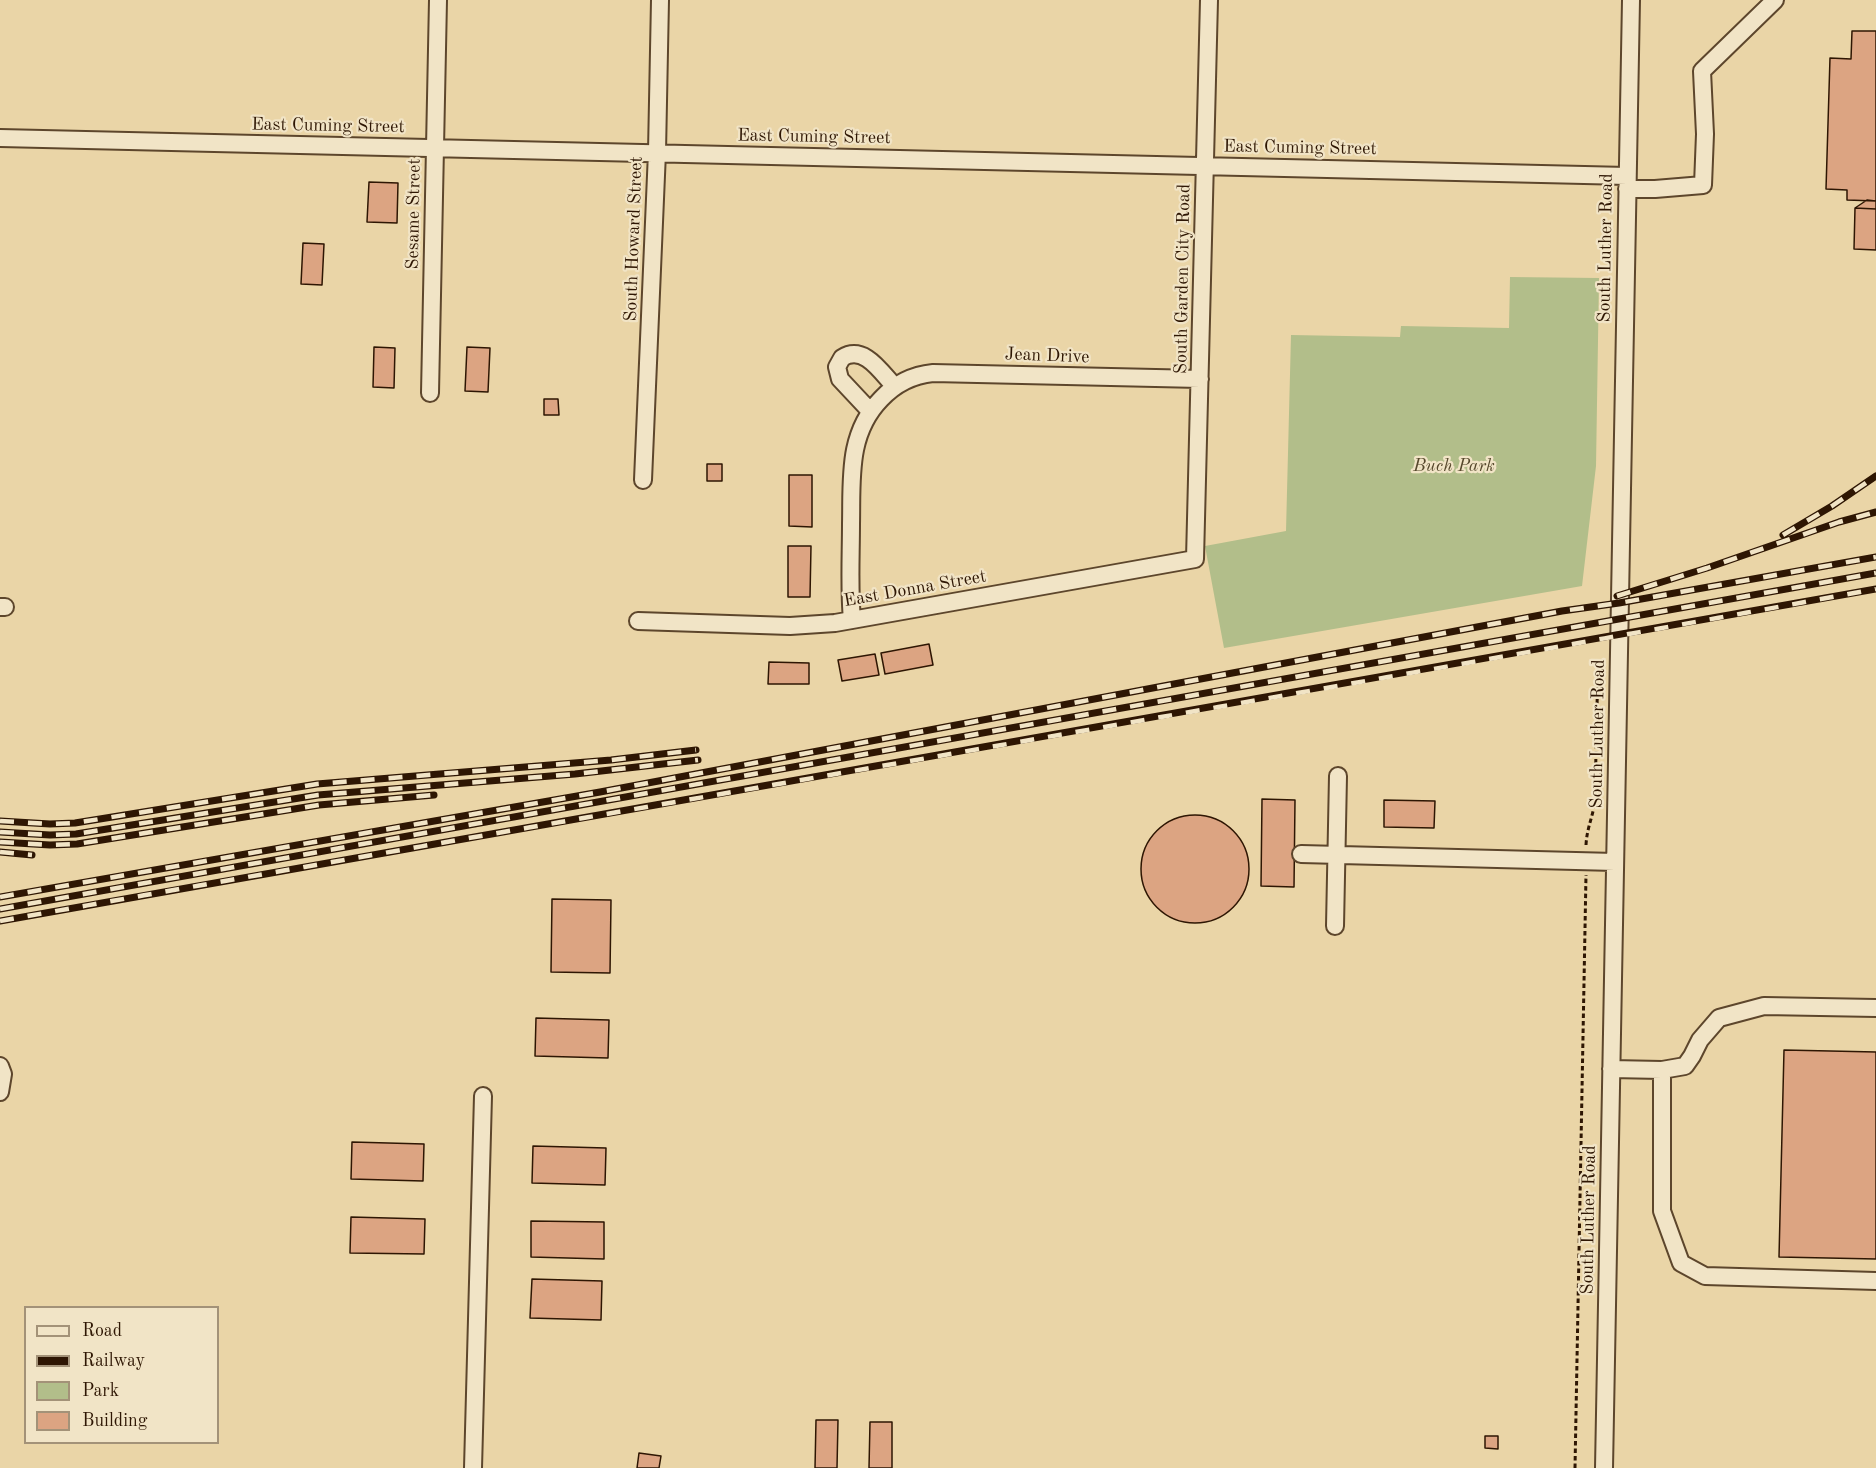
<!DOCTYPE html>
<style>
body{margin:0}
#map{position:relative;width:1876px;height:1468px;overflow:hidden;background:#ead5a7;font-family:"Old Standard TT",serif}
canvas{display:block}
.legend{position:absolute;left:24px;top:1306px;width:195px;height:138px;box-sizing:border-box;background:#f1e4c6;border:2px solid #a39278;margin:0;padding:8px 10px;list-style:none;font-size:18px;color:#2e1603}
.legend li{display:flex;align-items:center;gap:12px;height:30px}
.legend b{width:30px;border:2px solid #a39278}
</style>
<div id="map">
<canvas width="1876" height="1468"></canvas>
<ul class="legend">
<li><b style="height:8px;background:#f1e4c6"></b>Road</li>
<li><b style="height:8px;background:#2e1603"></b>Railway</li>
<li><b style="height:16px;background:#b2be8a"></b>Park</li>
<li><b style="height:16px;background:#dca482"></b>Building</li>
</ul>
</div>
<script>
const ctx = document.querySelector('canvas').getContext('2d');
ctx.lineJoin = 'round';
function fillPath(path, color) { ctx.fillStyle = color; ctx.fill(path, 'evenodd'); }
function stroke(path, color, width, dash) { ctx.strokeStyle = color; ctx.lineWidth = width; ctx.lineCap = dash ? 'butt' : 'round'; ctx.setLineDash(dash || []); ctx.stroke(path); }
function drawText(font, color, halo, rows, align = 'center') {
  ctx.font = font + ' "Old Standard TT",serif'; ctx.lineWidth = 4.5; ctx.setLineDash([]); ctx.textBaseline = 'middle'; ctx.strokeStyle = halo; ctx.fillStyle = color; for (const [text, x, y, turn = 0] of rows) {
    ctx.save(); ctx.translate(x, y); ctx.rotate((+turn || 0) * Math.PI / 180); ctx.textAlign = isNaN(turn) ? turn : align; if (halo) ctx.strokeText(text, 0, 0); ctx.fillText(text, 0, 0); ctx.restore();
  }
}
fillPath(new Path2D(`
 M1510,277L1599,278L1596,466L1582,586L1224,648L1205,546L1286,531L1291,335L1400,337L1401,326L1509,328Z`), '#b2be8a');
const building = new Path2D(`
 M1852,31H1876V201L1847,200V190L1826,189L1830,58L1851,59Z
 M369,182L398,183L397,223L367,222Z
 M1867,200L1876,201V209L1855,208Z
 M1855,208L1876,209V250L1854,249Z
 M303,243L324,244L322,285L301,284Z
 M374,347L395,348L394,388L373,387Z
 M467,347L490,348L488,392L465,391Z
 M544,399H558L559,415H544Z
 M707,464H722V481H707Z
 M789,475H812V527L789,526Z
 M788,546H811L810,597H788Z
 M929,644L933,665L885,674L881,653Z
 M875,654L879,675L842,681L838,660Z
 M769,662L809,663V684H768Z
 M1262,799L1295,800L1294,887L1261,886Z
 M1384,800L1435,801L1434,828L1384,827Z
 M1141 869a54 54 0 1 1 108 0a54 54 0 1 1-108 0Z
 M552,899L611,900L610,973L551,972Z
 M536,1018L609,1020L608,1058L535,1056Z
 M1784,1050L1876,1052V1259L1779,1257Z
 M352,1142L424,1144L423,1181L351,1179Z
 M533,1146L606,1148L605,1185L532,1183Z
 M351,1217L425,1219L424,1254L350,1253Z
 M531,1221L604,1222V1259L531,1257Z
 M532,1279L602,1281L601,1320L530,1318Z
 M816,1420H838L837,1468H815Z
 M870,1422H892V1468H869Z
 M1485,1436H1498V1449L1485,1448Z
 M639,1453L661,1456L659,1468H637Z`);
fillPath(building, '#dca482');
stroke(building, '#2e1603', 1.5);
const minor = new Path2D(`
 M0,138L1627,176
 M1627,189H1655L1703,185L1705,134L1702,71L1775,0
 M430,393L438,0
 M870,411L840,379L837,367L842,358C864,344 881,372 895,387
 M643,480L657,152L660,0
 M0,607H5
 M852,620C849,588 851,556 851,524C852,479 847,434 881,399C895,384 913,375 933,373L1200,379
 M638,621L790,626L835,623L1195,559L1209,0
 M1301,854L1615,862
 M1335,926L1338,776
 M0,1066L3,1074L0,1092
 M1611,1069L1662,1070L1685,1066L1692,1056L1700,1040L1719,1018L1764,1006L1876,1008
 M1662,1070V1211L1681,1263L1705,1276L1876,1281
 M473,1468L483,1096
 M1604,1468L1631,0`);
stroke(minor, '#5d462c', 20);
stroke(new Path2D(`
 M1586,845C1587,826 1594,815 1595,798L1598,662
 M1575,1468L1586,875`), '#2e1603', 3, [4.5, 3]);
stroke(minor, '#f1e4c6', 16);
const rail = new Path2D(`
 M1783,535L1832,506L1876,476
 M1617,596L1707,568L1839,522L1876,512
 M0,821L50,824L75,823L317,784L611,760L696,750
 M0,832L50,835L76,834L318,795L575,774L698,760
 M0,842L50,845L77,844L319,805L434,795
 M0,852L32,855
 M0,897L600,792L1562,611L1619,603L1876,557
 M0,909L1876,573
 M0,921C625,809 1251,704 1876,589`);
stroke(rail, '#2e1603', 7);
stroke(rail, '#f1e4c6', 4.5, [14]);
drawText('18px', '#2e1603', '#f1e4c6', [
 ["East Cuming Street",328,126,1],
 ["East Cuming Street",814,137,1],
 ["East Cuming Street",1300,148,1],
 ["Sesame Street",414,214,-89],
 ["South Howard Street",634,239,-88],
 ["South Luther Road",1606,248,-89],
 ["South Garden City Road",1183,279,-89],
 ["Jean Drive",1047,356,2],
 ["East Donna Street",915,589,-10],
 ["South Luther Road",1598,734,-89],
 ["South Luther Road",1589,1220,-89]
]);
drawText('italic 18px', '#56482c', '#f1e4c6', [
 ["Buch Park",1454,466]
]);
</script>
